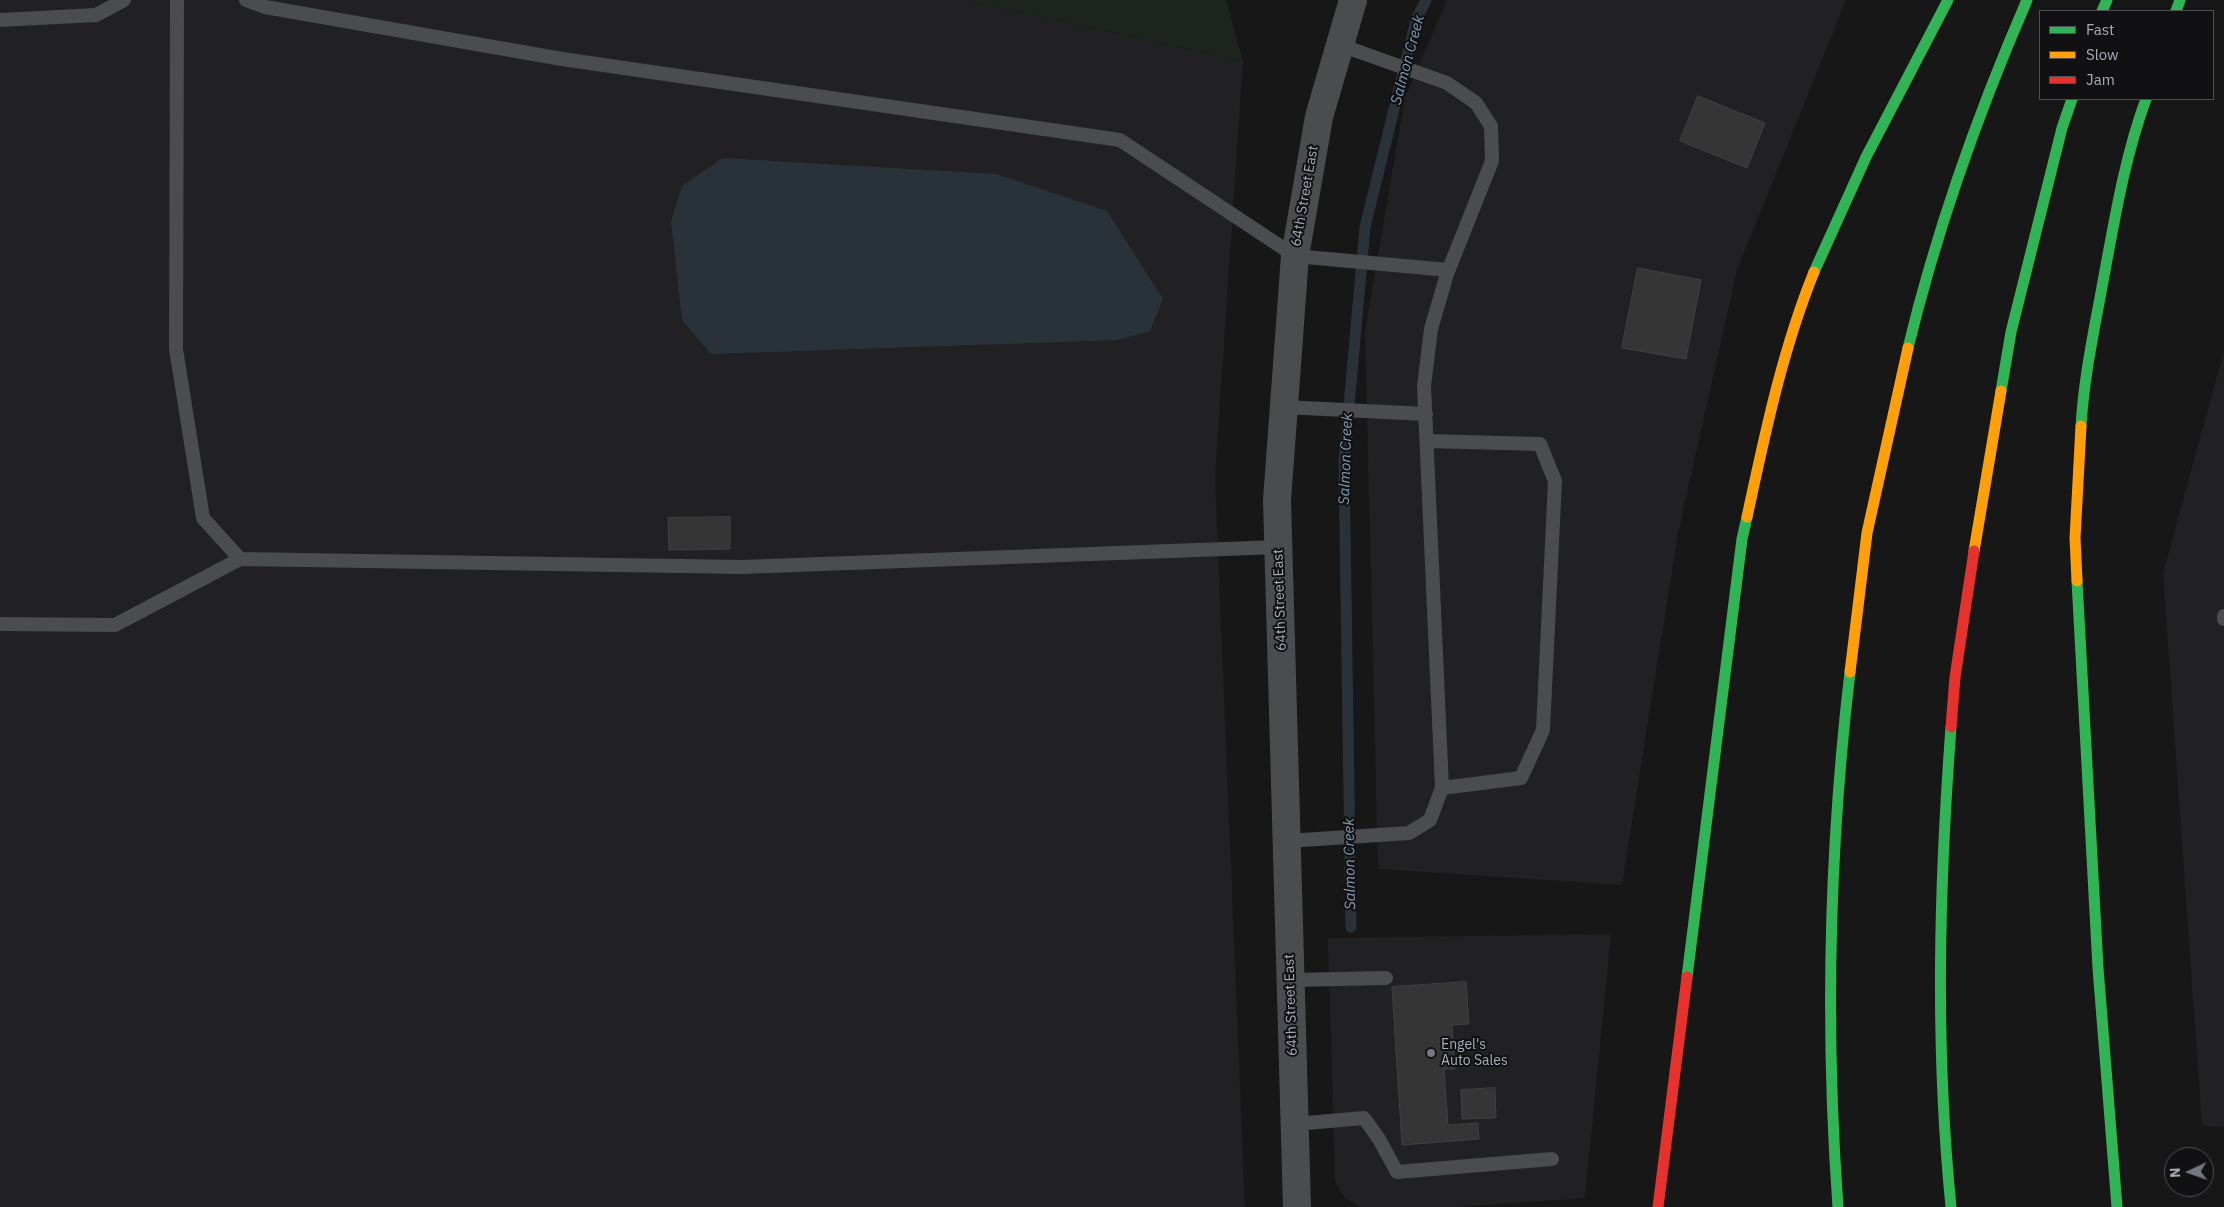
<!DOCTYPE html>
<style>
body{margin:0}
#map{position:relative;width:2224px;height:1207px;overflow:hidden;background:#171717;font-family:"IBM Plex Sans",sans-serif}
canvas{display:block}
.legend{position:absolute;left:2039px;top:10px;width:175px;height:90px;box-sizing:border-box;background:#111113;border:1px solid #4d4f55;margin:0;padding:6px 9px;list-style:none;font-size:15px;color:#a8adb8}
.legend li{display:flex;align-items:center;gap:10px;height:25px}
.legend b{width:25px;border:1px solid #4d4f55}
.north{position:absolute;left:2164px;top:1147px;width:50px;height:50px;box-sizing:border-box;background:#111113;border:1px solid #4d4f55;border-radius:50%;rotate:267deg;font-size:14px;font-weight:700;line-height:20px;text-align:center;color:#a8adb8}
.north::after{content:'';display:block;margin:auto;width:18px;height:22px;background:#757880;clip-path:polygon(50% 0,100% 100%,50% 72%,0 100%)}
</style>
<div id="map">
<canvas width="2224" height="1207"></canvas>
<ul class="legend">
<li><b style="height:6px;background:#30b455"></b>Fast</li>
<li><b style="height:6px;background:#ff9f0a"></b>Slow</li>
<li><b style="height:6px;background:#e5322d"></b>Jam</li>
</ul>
<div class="north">N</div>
</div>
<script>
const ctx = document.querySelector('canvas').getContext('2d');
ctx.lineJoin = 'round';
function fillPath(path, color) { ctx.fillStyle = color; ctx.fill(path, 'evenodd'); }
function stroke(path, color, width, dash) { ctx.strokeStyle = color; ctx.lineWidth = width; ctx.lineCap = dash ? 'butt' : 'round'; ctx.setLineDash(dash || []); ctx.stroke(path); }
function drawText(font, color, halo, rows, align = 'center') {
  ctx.font = font + ' "IBM Plex Sans",sans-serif'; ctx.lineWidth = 4; ctx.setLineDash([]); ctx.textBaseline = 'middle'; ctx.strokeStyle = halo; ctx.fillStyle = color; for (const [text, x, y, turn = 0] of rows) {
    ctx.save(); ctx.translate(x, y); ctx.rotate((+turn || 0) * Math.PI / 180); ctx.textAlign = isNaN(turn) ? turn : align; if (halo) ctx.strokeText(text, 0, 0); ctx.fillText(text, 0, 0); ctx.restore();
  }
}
fillPath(new Path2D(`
 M0,0H967L1243,61L1215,477L1245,1207H0Z
 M1447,0H1846L1737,270L1678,533L1622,885L1378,869L1365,332L1405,97Z
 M2224,351V1127L2202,1126L2163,573Z
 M1611,934L1585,1198L1455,1207H1361L1345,1198L1335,1182L1328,938Z`), '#212123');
fillPath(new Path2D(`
 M967,0H1226L1243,61Z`), '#1d241e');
fillPath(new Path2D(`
 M723,158L996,174L1107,211L1163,299L1150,331L1118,340L711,354L682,320L671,221L682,186Z`), '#2a3239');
stroke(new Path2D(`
 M1351,927L1344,462L1365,227L1416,20L1426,0`), '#2a3239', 11);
const building = new Path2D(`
 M1698,96L1765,123L1747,168L1680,141Z
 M1638,268L1701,280L1686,359L1622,348Z
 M730,517V549L669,550L668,518Z
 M1466,982L1469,1024L1452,1025L1455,1069H1444L1448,1125L1478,1123L1479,1139L1402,1145L1392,987Z
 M1495,1088L1496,1118L1462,1119L1461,1090Z`);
fillPath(building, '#353536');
stroke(building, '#3f4043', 1);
stroke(new Path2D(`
 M177,0L176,349L203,518L240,559L742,567L1278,547
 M246,0L265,7L562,59L1120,140L1295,256L1448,270
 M0,20L96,15L124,0
 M1283,407L1426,414
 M1427,441L1540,444L1555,481L1543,730L1521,778L1442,788
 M2224,616V619
 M0,624L115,625L240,559
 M1287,841L1409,833L1430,820L1442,788L1424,386L1431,329L1447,274L1492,161L1491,126L1476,103L1447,83L1340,45
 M1291,980L1386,978
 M1295,1124L1364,1118L1379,1139L1397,1172L1552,1159`), '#4b4c50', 14);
stroke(new Path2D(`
 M1297,1207L1277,500L1295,256L1319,117L1353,0`), '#4b4c50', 28);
stroke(new Path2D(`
 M2102,11L2107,0
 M2176,11L2180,0
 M1814,272L1866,157L1948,0
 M1908,348C1937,228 1978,113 2027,0
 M2001,391L2011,332L2062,128L2072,99
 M2081,426C2084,375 2095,326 2104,276C2115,217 2125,156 2146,99
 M2077,581L2098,968L2117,1207
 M1687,977L1742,539L1747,517
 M1838,1207C1825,1028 1829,850 1850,672
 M1951,1207C1935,1047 1939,887 1951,727`), '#30b455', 11);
stroke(new Path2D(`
 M1747,517C1765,434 1782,351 1814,272
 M1974,551L2001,391
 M2077,581L2075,538L2081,426
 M1850,672L1867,533L1908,348`), '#ff9f0a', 11);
stroke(new Path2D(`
 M1951,727L1955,677L1974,551
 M1658,1207L1687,977`), '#e5322d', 11);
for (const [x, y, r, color] of [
 [1431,1053,5,"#757880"]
]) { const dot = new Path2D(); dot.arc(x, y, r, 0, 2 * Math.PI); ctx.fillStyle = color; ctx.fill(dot); stroke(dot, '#111113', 2); }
drawText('14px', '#a8adb8', '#111113', [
 ["64th Street East",1305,196,-80],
 ["64th Street East",1280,600,-92],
 ["64th Street East",1291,1005,-92]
]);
drawText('14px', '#a8adb8', '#111113', [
 ["Engel's",1441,1045],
 ["Auto Sales",1441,1061]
], 'left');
drawText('italic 15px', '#7f9bb3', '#111113', [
 ["Salmon Creek",1408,60,-75],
 ["Salmon Creek",1346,459,-88],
 ["Salmon Creek",1350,864,-91]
]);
</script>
